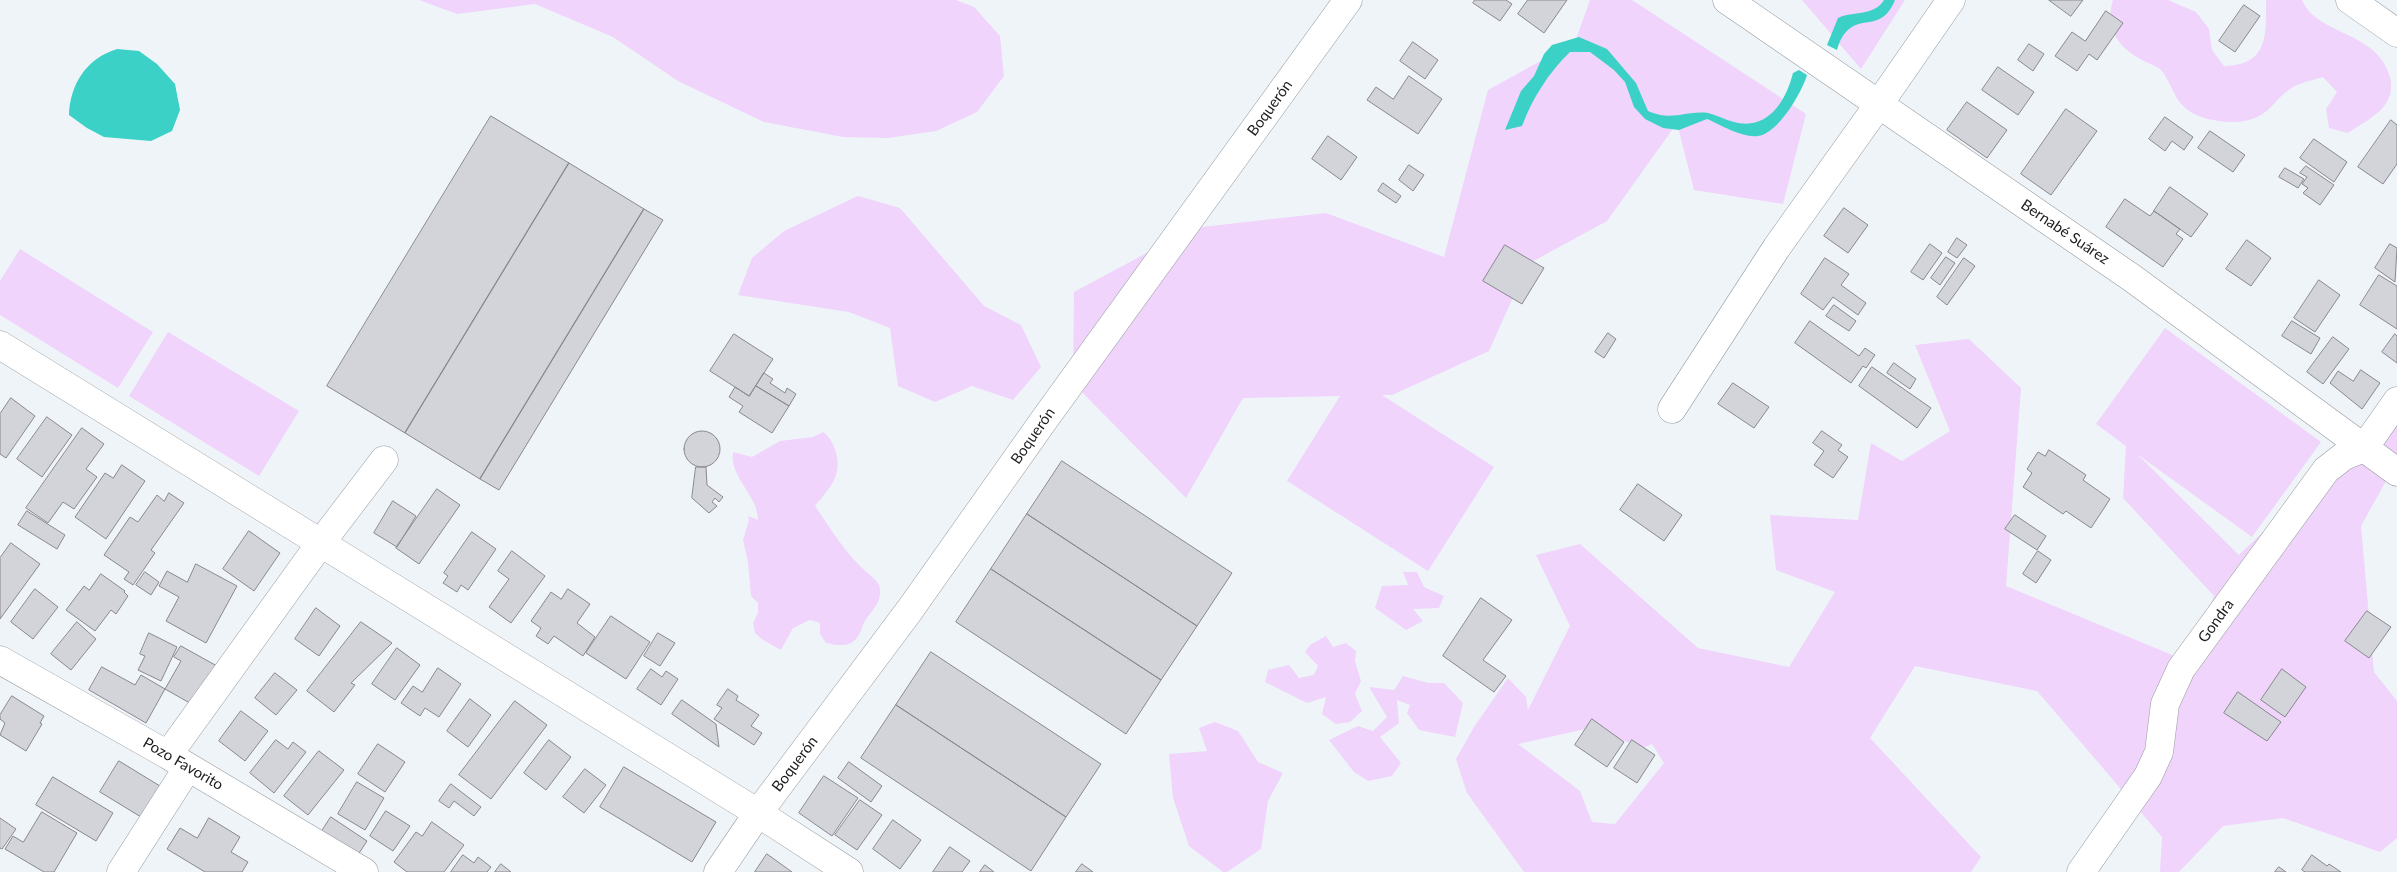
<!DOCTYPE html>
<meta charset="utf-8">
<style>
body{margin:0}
canvas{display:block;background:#eff4f9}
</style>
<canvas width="2397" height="872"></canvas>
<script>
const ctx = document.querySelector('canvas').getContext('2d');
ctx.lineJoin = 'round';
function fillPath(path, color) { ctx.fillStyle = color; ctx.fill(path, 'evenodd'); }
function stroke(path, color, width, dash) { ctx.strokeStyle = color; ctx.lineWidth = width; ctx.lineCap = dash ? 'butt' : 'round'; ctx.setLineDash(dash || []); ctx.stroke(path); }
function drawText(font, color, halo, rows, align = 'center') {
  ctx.font = font + ' Lato,sans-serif'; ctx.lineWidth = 5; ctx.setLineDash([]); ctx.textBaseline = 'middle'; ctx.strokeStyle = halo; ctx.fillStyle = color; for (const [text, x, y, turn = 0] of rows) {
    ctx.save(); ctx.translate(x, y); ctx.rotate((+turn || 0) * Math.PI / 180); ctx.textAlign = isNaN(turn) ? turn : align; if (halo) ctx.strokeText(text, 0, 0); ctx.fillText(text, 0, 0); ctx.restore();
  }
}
fillPath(new Path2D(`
 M419,0H956L974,7L1000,36L1004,76L977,112L936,131L888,138L843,137L764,122L678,81L613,37L535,4L457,14Z
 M1590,0H1632L1806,114L1783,204L1694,190L1677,123L1607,221L1528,264L1489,351L1392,395H1382L1494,467L1428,571L1287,481L1340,396L1243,398L1186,498L1073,383L1074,292L1193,228L1326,213L1444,257L1488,90L1575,42Z
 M1802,0H1905L1861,69Z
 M2113,0H2168L2196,12L2209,29L2212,50L2224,66C2269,65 2266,35 2266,0H2302C2317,36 2377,30 2390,77C2397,107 2370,118 2348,133L2329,128L2326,109L2337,92L2323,77C2313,80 2302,82 2293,87C2272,100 2272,115 2245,121C2226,124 2197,120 2183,106C2173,96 2170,80 2161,70C2157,66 2149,64 2144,61C2118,48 2104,28 2113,0Z
 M858,196L900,208L984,306L1021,325L1041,367L1013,400L972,386L935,402L898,386L890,328L849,312L738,295L752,258L784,231Z
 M20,249L153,332L118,388L0,315V281Z
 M2165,328L2321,442L2252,537L2137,454L2239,555L2397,403V461L2361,526L2374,672L2397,701V838L2380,852L2283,818L2223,826L2179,872H2160L2162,837L2037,691L1915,666L1870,738L1981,857L1971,872H1524L1467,793L1456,759L1474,727L1508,678L1526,697L1528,710L1570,626L1536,555L1580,544L1698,648L1789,667L1835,592L1776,570L1770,515L1858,520L1871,443L1902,461L1950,431L1915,345L1969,339L2021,388L2006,586L2189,662L2214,596L2123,498L2126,446L2096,424ZM1590,728L1643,748L1652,744L1664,763L1615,824L1592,822L1580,791L1518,744Z
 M168,332L299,411L259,476L129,396Z
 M823,432C836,441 842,466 834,480C829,490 821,498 815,506C832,531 847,556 870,575C877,581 881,585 880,595C878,609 866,615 862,627C857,647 843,647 826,643L820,634V623L810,620L793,628L781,650L763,640L755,633L753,623L758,613V603L751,596L748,562L743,540L749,520L748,516L758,520C758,495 729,477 733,452L752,457L780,441L813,437Z
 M1403,572H1417L1424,587L1444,596L1439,608L1413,609L1423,621L1406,630L1375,608L1382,586L1408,585Z
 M1326,636L1333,647L1346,643L1356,651L1355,661L1361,681L1355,694L1362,711L1350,722L1336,724L1322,714L1326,697L1307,703L1265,682L1268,670L1289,665L1299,678L1314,675L1318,666L1305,652L1310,645Z
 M1403,676L1428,683H1444L1463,703L1455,737L1419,730L1407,713L1410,705L1397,700L1399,723L1380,737L1401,763L1392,776L1368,781L1354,772L1329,740L1358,726L1373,731L1387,717L1369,687L1394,690Z
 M1215,722L1238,731L1258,762L1283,773L1268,801L1261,849L1227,872H1223L1189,846L1173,798L1169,754L1207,751L1199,728Z`), '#f0d4fb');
fillPath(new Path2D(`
 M1884,0H1895C1883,31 1862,16 1848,30C1842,35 1839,43 1837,50L1827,45L1838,18C1853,11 1875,16 1884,0Z
 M1579,37L1607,49L1636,83L1648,111C1673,122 1686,110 1708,113C1717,115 1725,120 1734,122C1768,131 1786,101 1793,73L1799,70L1807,75C1802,92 1778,134 1758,136C1742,138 1721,125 1707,119L1679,130L1663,128L1645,119L1634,107L1625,82L1614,70L1590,52H1570C1549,72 1532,99 1522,126L1505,130L1521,91L1534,76L1544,54L1552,45Z
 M117,49L139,51L157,64L175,84L180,110L172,131L151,141L104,137L87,128L69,115C70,84 87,58 117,49Z`), '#3cd1c7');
const building = new Path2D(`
 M1475,0H1506L1512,4L1500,21L1473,3Z
 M1528,0H1567L1544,33L1518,14Z
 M2049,0H2083L2071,16Z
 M2244,5L2260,16L2235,52L2219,41Z
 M2106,11L2123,23L2097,60L2089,54L2077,71L2055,56L2072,32L2085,41Z
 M1413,42L1438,60L1425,79L1400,61Z
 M2029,44L2044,54L2033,71L2018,60Z
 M1998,67L2034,92L2018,115L1982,90Z
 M1409,76L1442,99L1418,134L1367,100L1376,87L1393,99Z
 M1967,102L2007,130L1987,158L1947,130Z
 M2066,109L2097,131L2051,195L2021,174Z
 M491,116L569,163L405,433L327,386Z
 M2165,117L2193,137L2184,150L2172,141L2165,151L2149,139Z
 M2391,120L2397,125V164L2383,184L2358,167Z
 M2210,131L2245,155L2233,172L2198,148Z
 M1328,136L1357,157L1341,180L1312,159Z
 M2314,139L2347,162L2334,182L2300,158Z
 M569,163L644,209L480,479L405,433Z
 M1409,165L1424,175L1413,191L1399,180Z
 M2306,166L2334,185L2320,205L2303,193L2308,188L2302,184L2307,177L2300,173Z
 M2285,168L2304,179L2298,188L2279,177Z
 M1383,183L1401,196L1396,203L1378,191Z
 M2170,187L2208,214L2191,237L2154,211Z
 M2125,199L2150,216L2154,211L2180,229L2176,234L2183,239L2163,267L2106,227Z
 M1844,208L1868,225L1848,253L1824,236Z
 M644,209L663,220L499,490L480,479Z
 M1957,238L1967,245L1957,258L1948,252Z
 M2247,240L2271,258L2251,286L2226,269Z
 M1930,244L1942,253L1923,280L1911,272Z
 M2390,244L2397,248L2395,282L2375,268Z
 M1505,245L1544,268L1522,304L1483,281Z
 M1946,257L1955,263L1940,285L1931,278Z
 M1825,258L1849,274L1841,285L1866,303L1858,315L1833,297L1823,310L1801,294Z
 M1964,258L1975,266L1947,305L1937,297Z
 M2379,275L2397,286V329L2360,305Z
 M2319,280L2340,295L2315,332L2294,318Z
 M1834,305L1856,321L1849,331L1826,316Z
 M1810,321L1859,356L1865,348L1875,355L1866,368L1863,366L1851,383L1795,343Z
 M2292,321L2320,338L2311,354L2282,336Z
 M1608,333L1616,339L1604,358L1595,352Z
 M734,334L773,359L749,396L710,371Z
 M2395,334L2397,336V363L2382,352Z
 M2333,337L2349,349L2323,384L2307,372Z
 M1894,363L1916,379L1910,389L1887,373Z
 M1872,367L1931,408L1917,428L1859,386Z
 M2361,370L2380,383L2362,409L2330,383L2338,371L2353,381Z
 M764,373L773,379L770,383L785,393L787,388L796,394L789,406L756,386Z
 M1733,383L1769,407L1754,428L1718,404Z
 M756,386L789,406L772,433L739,412L743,406L729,397L735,387L749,396Z
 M11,398L35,416L6,458L0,454V414Z
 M47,417L72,435L42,477L17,459Z
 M82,428L104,444L86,469L97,477L74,509L63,502L48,523L26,508Z
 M684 449a18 18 0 1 1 36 0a18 18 0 1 1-36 0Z
 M1822,431L1842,445L1838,450L1848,457L1833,478L1814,465L1824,451L1813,443Z
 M2049,450L2086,475L2083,480L2110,499L2091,528L2066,511L2063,514L2023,487L2032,473L2027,469L2038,452L2045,456Z
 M1062,461L1232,573L1197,626L1027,514Z
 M122,465L145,481L106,539L75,517L105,473L113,478Z
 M696,467H706L707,485L723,497L719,502L715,498L712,502L717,506L709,513L692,498Z
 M1638,484L1682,515L1664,541L1620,510Z
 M437,489L460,505L419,564L396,548Z
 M169,493L184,503L151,550L155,553L133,585L124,579L129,572L104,555L130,517L138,522L157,495L164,501Z
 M393,501L416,516L397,547L374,533Z
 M27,511L65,535L57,549L18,525Z
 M1027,514L1197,626L1161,680L991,569Z
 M2015,515L2046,536L2037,550L2005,529Z
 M249,531L280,553L254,591L223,569Z
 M472,532L496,549L468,590L461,585L457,592L443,583L448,576L444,573Z
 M11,543L40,564L0,619V558Z
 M512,551L545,576L511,623L489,607L509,579L498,571Z
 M2038,551L2051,560L2036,583L2023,574Z
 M196,564L237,586L206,643L166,621L179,597L159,586L167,571L187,582Z
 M991,569L1161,680L1126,734L956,622Z
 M145,572L159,582L151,595L136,585Z
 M101,574L125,591L124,592L128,596L116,614L111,610L95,631L66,610L84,586L89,590Z
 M35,589L58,607L33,639L11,622Z
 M568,589L590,604L577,623L595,637L583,656L554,636L548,644L536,636L541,628L531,621L551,592L561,599Z
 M1481,598L1512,620L1483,660L1506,676L1494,692L1443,656Z
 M316,608L340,626L319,656L295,639Z
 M2367,611L2391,627L2369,658L2345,641Z
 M611,616L650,642L626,679L586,653Z
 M77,622L96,639L71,670L51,654Z
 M361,622L392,643L351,683L355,685L334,712L307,691Z
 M149,633L177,647L161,681L138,670L145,656L140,654Z
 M658,633L675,643L660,666L644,656Z
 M181,646L217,666L195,706L165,689L181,661L174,657Z
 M397,648L420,665L395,700L372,684Z
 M931,652L1101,764L1066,817L896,705Z
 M102,667L135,685L141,675L165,689L146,723L89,690Z
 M438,668L461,684L439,717L425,708L420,716L401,703L413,686L422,692Z
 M651,669L662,677L666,671L678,679L661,705L637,689Z
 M2282,669L2306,687L2285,717L2261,700Z
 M275,673L297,690L276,715L255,698Z
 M728,689L738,696L736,700L759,715L751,726L762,733L754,745L714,719L722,708L717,705Z
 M2238,692L2281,722L2267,741L2224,713Z
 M12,696L44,716L40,723L42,724L26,751L0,735L5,723L0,719V715Z
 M470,699L491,715L468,747L447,731Z
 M682,700L716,724L719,747L672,714Z
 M515,701L547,725L491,799L459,775Z
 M896,705L1066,817L1031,871L861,758Z
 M241,711L268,731L245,761L219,741Z
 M1592,719L1624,742L1607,767L1575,745Z
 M276,740L288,749L293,742L306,752L274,793L250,773Z
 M549,740L571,757L546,790L524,773Z
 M1632,740L1655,755L1637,783L1614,768Z
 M378,744L405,762L385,792L358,774Z
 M319,751L344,770L308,815L284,796Z
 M119,761L160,786L141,817L100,792Z
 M849,762L882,786L871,802L838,778Z
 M624,767L716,822L692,862L600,807Z
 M585,769L606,785L584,813L563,797Z
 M824,776L858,798L832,836L799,813Z
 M53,777L113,813L96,841L36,805Z
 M357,782L384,798L365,830L338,814Z
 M451,784L481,807L474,816L454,801L449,808L439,801Z
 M860,800L882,815L857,850L835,835Z
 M386,811L410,826L393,851L370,836Z
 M42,812L77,833L54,872H44L5,849L13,836L23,842Z
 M331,817L367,841L354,861L318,837Z
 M0,818L16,829L2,849L0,848Z
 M209,818L240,837L231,852L248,862L242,872H205L167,849L180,828L197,838Z
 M893,820L921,840L900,869L873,849Z
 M432,822L464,845L444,872H407L394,862L416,832L422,836Z
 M950,847L970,861L962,872H933Z
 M767,854L792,872H755Z
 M463,855L474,863L478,857L491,867L487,872H451Z
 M2312,855L2327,866L2329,864L2341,872H2305L2302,870Z
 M501,864L511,872H495Z
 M1082,864L1093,872H1076Z
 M985,865L994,872H980Z
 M2279,867L2286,872H2275Z`);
fillPath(building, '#d3d3da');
stroke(building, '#88898f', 1);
const minor = new Path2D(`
 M1727,0L2132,278L2397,472
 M2350,0L2397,33
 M0,345L758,813L849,872
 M1672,409L1777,247L1879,104L1951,0
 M0,660L168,755L364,872
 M168,755L320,544L384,460
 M121,872L188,767
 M718,872L758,813L909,611L1044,420L1348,0
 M2081,872L2148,776L2159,752L2165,704L2181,669L2326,470L2344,456L2364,448L2397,401`);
stroke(minor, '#959a9f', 29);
stroke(minor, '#fff', 28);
drawText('15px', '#1c1d1f', '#fff', [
 ["Boquerón",1270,108,-54],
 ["Bernabé Suárez",2065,232,34],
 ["Boquerón",1033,436,-55],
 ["Gondra",2216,621,-54],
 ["Pozo Favorito",183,764,30],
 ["Boquerón",795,764,-53]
]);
</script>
